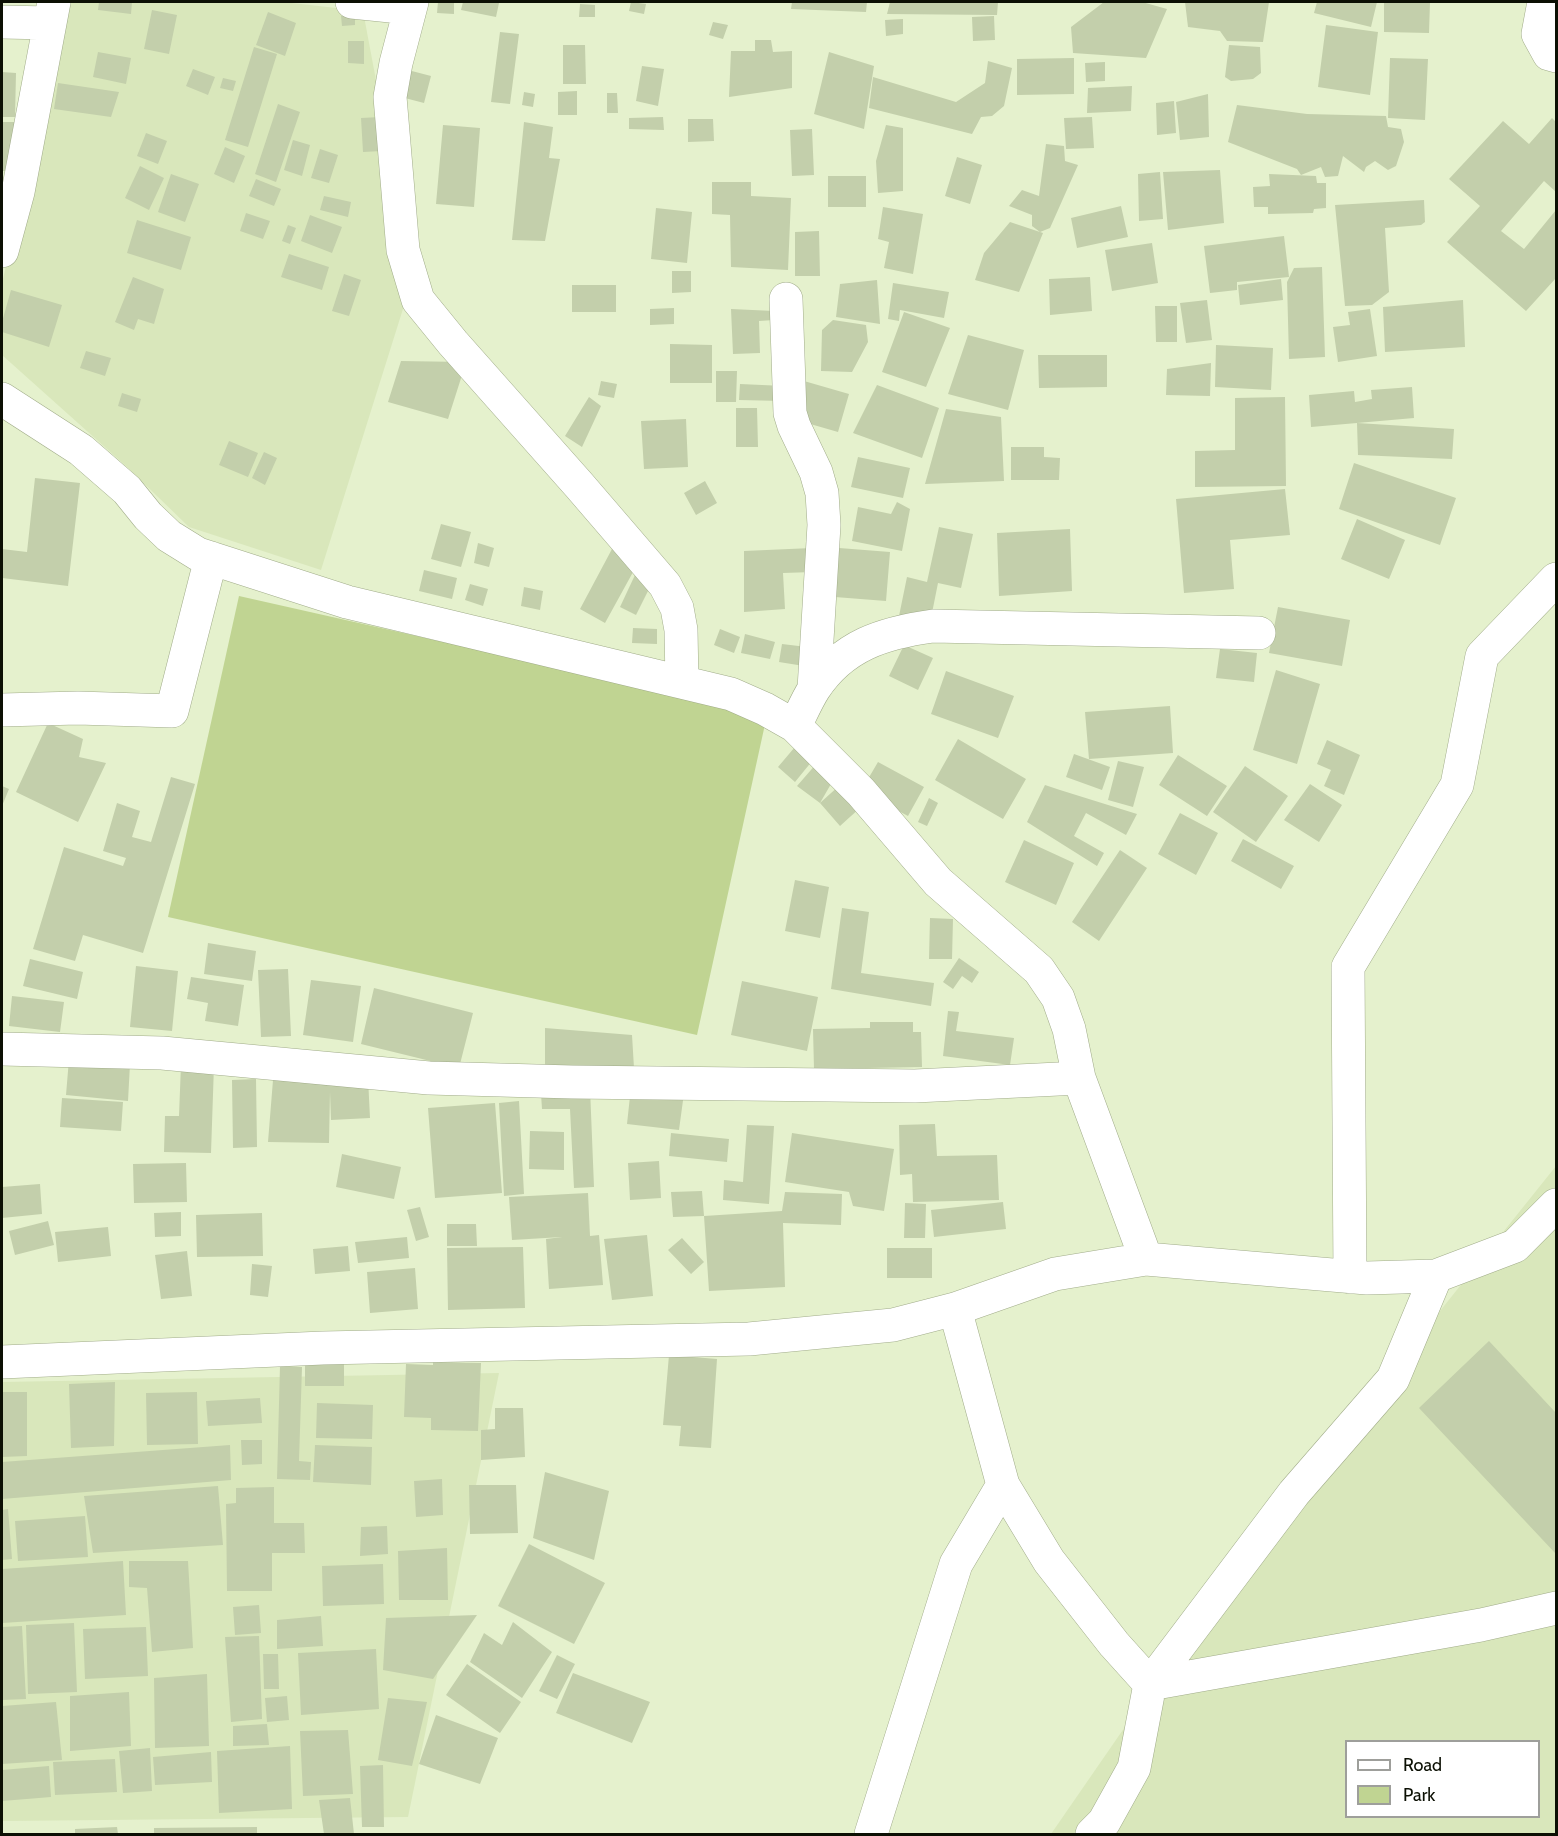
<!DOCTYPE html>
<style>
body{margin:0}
#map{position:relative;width:1558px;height:1836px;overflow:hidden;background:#e5f1cd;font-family:Cabin,sans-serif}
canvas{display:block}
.frame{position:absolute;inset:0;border:3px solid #0c1004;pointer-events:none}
.legend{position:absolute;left:1345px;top:1740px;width:195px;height:78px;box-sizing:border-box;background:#fff;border:2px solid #9e9f9b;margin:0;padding:8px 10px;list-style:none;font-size:18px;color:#0c1004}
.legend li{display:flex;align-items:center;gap:12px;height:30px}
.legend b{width:30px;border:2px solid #9e9f9b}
</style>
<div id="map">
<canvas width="1558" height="1836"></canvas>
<div class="frame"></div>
<ul class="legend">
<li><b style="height:8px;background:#fff"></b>Road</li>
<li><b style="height:16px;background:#c0d492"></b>Park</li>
</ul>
</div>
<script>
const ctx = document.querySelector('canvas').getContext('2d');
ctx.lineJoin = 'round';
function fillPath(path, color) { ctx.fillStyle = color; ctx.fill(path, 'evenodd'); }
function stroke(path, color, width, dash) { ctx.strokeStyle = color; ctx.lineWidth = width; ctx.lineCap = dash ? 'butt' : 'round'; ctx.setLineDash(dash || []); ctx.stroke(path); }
fillPath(new Path2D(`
 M69,2H283L363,11L413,277L321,570L189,527L126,466L2,355V283Z
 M1556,1166V1834H1051L1236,1566ZM1346,1742H1538V1816H1346Z
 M499,1373L408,1817L2,1821V1382Z`), '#d9e7bb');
fillPath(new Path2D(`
 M239,596L767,715L697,1035L168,917Z`), '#c0d492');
fillPath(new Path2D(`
 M99,2H132L131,14L98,10Z
 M438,2H454V14L437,13Z
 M463,2L499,3L496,17L461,10Z
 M631,2L646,4L644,14L629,11Z
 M792,2H867L866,12L791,9Z
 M890,2H998L997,15L887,14Z
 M1104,2H1142L1167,9L1146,58L1073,53L1071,27Z
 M1185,2H1269L1263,42L1227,41L1220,31L1188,27Z
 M1317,2H1377L1371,27L1314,13Z
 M1384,2H1430L1429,33L1384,32Z
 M580,4L595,5V17H579Z
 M152,10L177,15L169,54L144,49Z
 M268,12L296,23L285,56L256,45Z
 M355,15V25L342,26L341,16Z
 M994,16L995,40L973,41L972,17Z
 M903,19V34L886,36L885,20Z
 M713,22L728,25L723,39L709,35Z
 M1326,25L1378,32L1370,95L1318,87Z
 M500,32L519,34L510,104L491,102Z
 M755,40H771L773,52L792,51V88L729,97L731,51H755Z
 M348,41H364V64L348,63Z
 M563,45H585L586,84H563Z
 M1229,45L1260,47L1261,73L1253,79L1231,81L1225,77Z
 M254,47L277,54L248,147L225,140Z
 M98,52L131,58L126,84L93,77Z
 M829,52L874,66L864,129L814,114Z
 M1074,58V94L1017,95V59Z
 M1390,58L1428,59L1425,120L1388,118Z
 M988,61L1012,68L1004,106L992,116L981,117L972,134L869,108L873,77L956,102L985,83Z
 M1105,62V81L1086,82L1085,63Z
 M642,66L664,69L658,106L636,101Z
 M193,69L215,77L208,95L186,86Z
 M408,70L431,76L424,103L401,97Z
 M2,72L16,73L15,117H2Z
 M223,78L236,81L233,91L220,88Z
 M58,83L119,92L111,117L54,109Z
 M1132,86L1131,111L1087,113L1088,88Z
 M577,91V115H558V92Z
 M524,92L535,94L533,107L522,105Z
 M607,93H617L618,113H607Z
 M1208,94L1209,137L1180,140L1176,102Z
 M1174,101L1176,133L1157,135L1156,103Z
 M278,104L300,112L276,182L255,174Z
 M1237,105L1307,114L1386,116L1388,127L1401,129L1404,142L1396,166L1388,170L1375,161L1366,167L1364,172L1343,156L1338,176L1325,177L1321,167L1301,175L1297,169L1228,142Z
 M380,117L382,151L363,152L361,118Z
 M663,117L664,130L629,129V118Z
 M1092,117L1094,148L1066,149L1064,118Z
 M1552,118L1556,122V192L1544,181L1501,231L1524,249L1556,210V278L1526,311L1447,242L1480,206L1449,179L1503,121L1529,144Z
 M688,119H713L714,141L688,142Z
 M2,122H19L20,171H2Z
 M524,122L553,127L549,158L560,159L545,241L512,240Z
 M443,125L480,128L474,207L436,204Z
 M886,125L903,128V191L878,193L876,161Z
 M812,129L814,175L792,176L790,130Z
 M146,133L167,141L158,164L137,156Z
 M293,140L310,145L302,176L284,170Z
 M1046,144L1064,146L1065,161L1078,165L1050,228L1040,232L1043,233L1019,292L975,280L984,253L1010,222L1040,232L1032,226V215L1009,206L1022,190L1039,196Z
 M225,147L245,156L234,183L214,174Z
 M320,149L338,155L329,183L311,178Z
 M957,157L982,165L970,204L945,196Z
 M140,166L164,178L149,210L125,198Z
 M1220,170L1224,223L1168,230L1163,172Z
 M1160,172L1163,219L1139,221L1138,174Z
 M171,174L199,184L185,222L158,212Z
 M1269,174L1316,176L1317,183H1326V208L1314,209L1313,213L1268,214V207H1254L1253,187L1270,186Z
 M828,176H866V207H828Z
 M256,179L281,189L274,206L249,196Z
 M712,182H751V196L791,198L788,270L731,267L730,215L712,214Z
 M324,196L351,202L348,217L320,210Z
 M1424,200L1425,222L1421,225L1385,228L1389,292L1372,305L1345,306L1335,205Z
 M1121,206L1128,237L1077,248L1071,218Z
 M883,207L923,214L913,274L884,268L889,242L878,239Z
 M656,208L692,212L687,263L651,259Z
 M246,213L270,221L263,239L240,231Z
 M310,215L342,227L332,253L301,241Z
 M137,220L191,237L181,270L127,253Z
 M288,225L296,228L290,244L282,241Z
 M819,231L820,276H795V232Z
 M1284,236L1289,277L1237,282V290L1210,293L1204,246Z
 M1152,243L1158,283L1112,291L1105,250Z
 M289,254L329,267L322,290L281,277Z
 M1322,267L1325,357L1289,359L1287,282L1294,268Z
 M672,271H691V292L672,293Z
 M344,274L361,280L349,316L332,311Z
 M133,277L164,289L154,324L138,319L134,330L115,322Z
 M1090,277L1092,311L1050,315L1049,279Z
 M1281,279L1283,300L1240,305L1238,285Z
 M877,280L880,324L836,317L840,284Z
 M893,283L949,292L944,318L900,310L899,321L888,319Z
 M572,285H616V312H572Z
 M11,290L62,305L49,347L2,332V322Z
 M1207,300L1212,340L1186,343L1180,303Z
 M1463,300L1465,347L1385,352L1383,307Z
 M1155,306H1177V342H1156Z
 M674,308V324L650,325V309Z
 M731,309L774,311V320L759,321L760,353L733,354Z
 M1370,309L1377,356L1338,362L1333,327L1350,325L1348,312Z
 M904,312L950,328L926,387L882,372Z
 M833,320L866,325L868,342L852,372L821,371L822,330Z
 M968,335L1024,350L1008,410L948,394Z
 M670,344L712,345V383H670Z
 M1216,345L1273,348L1271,390L1215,387Z
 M86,351L111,358L105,376L80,368Z
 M1038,355H1107V387L1039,388Z
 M401,361L463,362V372L448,419L388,402Z
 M1211,363L1210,396L1166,395L1167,369Z
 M716,371H737L736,402H716Z
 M601,381L617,384L614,398L598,395Z
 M804,381L849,394L838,432L793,419Z
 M740,384L784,386L783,401L739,400Z
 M877,385L939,408L922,458L853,433Z
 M1412,387L1414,418L1357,423L1454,429L1452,459L1358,455L1357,423L1311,427L1309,395L1354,391L1355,402L1372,399L1371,390Z
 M122,393L141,399L137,412L118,406Z
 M589,397L601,406L582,447L565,436Z
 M1285,397L1286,486L1195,487V451L1235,450V398Z
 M736,408H757L758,447H736Z
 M946,409L1001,417L1004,481L925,484Z
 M686,419L688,467L644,469L641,421Z
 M229,441L258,453L248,477L219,465Z
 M1011,447H1044V457L1060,458L1059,480H1011Z
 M264,452L277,458L265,485L252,478Z
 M858,457L910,468L903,498L851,487Z
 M1354,463L1456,498L1440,545L1339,509Z
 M35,478L80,483L68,586L2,578V549L27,552Z
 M705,481L717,503L696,515L684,493Z
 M1285,489L1290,535L1230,540L1234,589L1184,593L1176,499Z
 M897,502L910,509L902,551L852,541L858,507L891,514Z
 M1357,519L1405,540L1389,579L1341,559Z
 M441,524L471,532L461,567L431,559Z
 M939,527L973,534L961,588L938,583L930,623L899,616L907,577L927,582Z
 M1070,529L1072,591L999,596L997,533Z
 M478,543L494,548L489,567L474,563Z
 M812,548L813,572L783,573L785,609L744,612V551Z
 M839,548L890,552L886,601L835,597Z
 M612,549L638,563L605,623L580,609Z
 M424,570L457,578L452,599L419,591Z
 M635,575L652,583L636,615L620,607Z
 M470,584L488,589L483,606L465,600Z
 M524,587L543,591L540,610L521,606Z
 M1278,607L1350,620L1342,666L1269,653Z
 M633,628L657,629V644L632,643Z
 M720,629L740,637L734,653L714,645Z
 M745,634L775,642L770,659L741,653Z
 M782,644L807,647L804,666L779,662Z
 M904,645L933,658L918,690L889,676Z
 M1220,649L1257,653L1254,682L1216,678Z
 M1276,670L1320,684L1297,764L1253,750Z
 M946,671L1014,696L998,738L931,714Z
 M1170,706L1173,753L1089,759L1085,712Z
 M48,723L83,739L79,757L106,763L78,822L16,792Z
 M958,739L1026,779L1003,819L935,780Z
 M1327,740L1360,755L1344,795L1324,786L1331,770L1317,764Z
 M800,741L817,755L795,782L778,767Z
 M1074,754L1110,767L1102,790L1066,777Z
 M1178,755L1227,786L1207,816L1159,785Z
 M1118,761L1144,767L1133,807L1108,800Z
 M878,762L924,787L908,816L861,791Z
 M817,763L835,777L820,803L841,784L861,807L840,826L820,803L797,786Z
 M1245,766L1288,796L1256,842L1213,812Z
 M171,777L195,784L143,953L83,935L75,961L33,949L64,847L123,866L126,858L103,851L117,803L140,811L132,837L151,842Z
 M1310,784L1342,805L1319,842L1284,820Z
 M1045,785L1060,790L1137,814L1126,835L1086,813L1074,836L1104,853L1097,866L1027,822Z
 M2,786L9,789L2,806Z
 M929,798L938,803L927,826L918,822Z
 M1180,813L1218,833L1196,875L1158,854Z
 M1243,839L1294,866L1281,889L1231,861Z
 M1024,840L1074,863L1056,905L1005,882Z
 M1120,850L1147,868L1099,941L1072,922Z
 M795,880L829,887L820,938L785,931Z
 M842,908L869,912L861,973L934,983L931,1006L831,989Z
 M930,918L953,919L952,959H929Z
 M208,943L256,951L252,981L204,974Z
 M959,958L979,972L972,983L962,976L953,989L943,982Z
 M30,959L83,972L77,999L23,986Z
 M136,966L178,971L172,1031L130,1027Z
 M288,969L291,1036L261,1037L258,970Z
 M191,977L244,985L238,1026L205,1021L208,1003L187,999Z
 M311,980L361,986L353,1042L303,1035Z
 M742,981L818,997L807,1051L731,1035Z
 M374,988L473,1013L459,1068L361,1044Z
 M12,996L64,1002L60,1032L9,1026Z
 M948,1011L959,1012L956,1031L1014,1038L1010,1065L943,1056Z
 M870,1022H913V1032H921L922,1067L814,1069L813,1029L870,1028Z
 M545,1028L632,1035L634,1068L545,1072Z
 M69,1059L130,1064L128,1101L66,1095Z
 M181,1064L214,1065L211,1153L164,1152L165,1116H179Z
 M368,1078L370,1118L331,1120L330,1092L329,1143L268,1142L273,1080Z
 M256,1079L257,1147L233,1148L232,1080Z
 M631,1087L684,1093L679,1130L627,1124Z
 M590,1088L594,1187L574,1188L570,1109H542L541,1094Z
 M62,1098L123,1102L121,1131L60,1127Z
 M519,1101L524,1194L504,1196L499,1103Z
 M495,1103L502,1193L435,1198L428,1108Z
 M935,1124L937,1156L997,1155L999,1200L913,1202L912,1174L900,1175L899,1125Z
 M747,1125L774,1126L769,1204L723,1200L724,1180L743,1182Z
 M530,1131L564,1132V1170L529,1169Z
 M671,1133L729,1139L727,1162L669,1156Z
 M792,1133L894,1149L884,1211L853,1206L849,1192L785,1182Z
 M342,1154L401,1167L394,1199L336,1187Z
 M659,1161L661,1198L630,1200L628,1163Z
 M186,1163L187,1202L134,1203L133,1164Z
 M40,1184L42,1214L2,1218V1187Z
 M702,1191L704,1216L673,1217L671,1192Z
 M785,1192L842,1194L841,1225L783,1223L785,1287L709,1291L704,1216L782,1211Z
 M588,1193L590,1236L599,1235L603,1285L549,1289L546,1239L562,1237L512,1240L509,1197Z
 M1003,1202L1006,1229L934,1237L931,1210Z
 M905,1203L926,1204L925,1238H904Z
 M420,1207L429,1237L416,1241L407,1210Z
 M181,1212V1236L155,1237L154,1213Z
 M262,1213L263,1256L197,1257L196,1215Z
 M48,1221L54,1245L15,1255L9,1231Z
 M447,1224H476L477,1246H447Z
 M108,1227L111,1256L58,1262L55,1232Z
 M647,1235L653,1296L612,1300L604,1239Z
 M407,1237L409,1258L358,1263L355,1242Z
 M682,1238L704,1262L691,1274L668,1250Z
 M348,1246L350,1271L315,1274L313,1249Z
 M523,1247L525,1308L448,1310L447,1248Z
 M887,1248H932V1278H887Z
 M187,1251L192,1296L161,1299L155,1255Z
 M252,1264L272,1266L268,1297L250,1295Z
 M415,1268L418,1309L370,1313L367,1272Z
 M1489,1341L1556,1413V1554L1419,1408Z
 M669,1355L717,1359L711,1448L679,1446L681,1426L663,1425Z
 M305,1359H344V1386H305Z
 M433,1362L481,1363L478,1431L431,1430V1418L404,1417L406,1364L433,1365Z
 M280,1366L302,1367L299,1461L311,1462L310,1480L277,1479Z
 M115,1382L114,1446L71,1448L69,1384Z
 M2,1392H27V1456L2,1457Z
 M197,1392L198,1444L147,1445L146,1393Z
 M260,1398L262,1423L208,1426L206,1401Z
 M317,1403L373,1405L372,1439L316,1438Z
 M495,1408H523L525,1457L481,1460V1430L495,1429Z
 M241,1440H262V1464L242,1465Z
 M230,1445L231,1480L2,1499V1462Z
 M315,1445L372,1447L371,1485L313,1482Z
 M545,1472L609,1491L594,1560L533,1538Z
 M442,1479L443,1515L416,1517L414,1481Z
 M469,1485H516L518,1533L470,1534Z
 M218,1486L223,1545L93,1553L84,1496Z
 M274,1487V1523H304L305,1553H272V1591H227L226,1504L236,1503V1488Z
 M8,1509L12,1559L2,1560V1510Z
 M85,1516L88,1557L18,1561L15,1521Z
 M387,1526L388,1554L360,1556L361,1527Z
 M529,1544L605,1583L574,1644L498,1606Z
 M447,1548L448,1600H399L398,1551Z
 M123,1561L126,1615L2,1623V1569Z
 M129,1561H188L193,1648L152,1652L147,1588L129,1587Z
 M383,1564L384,1604L323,1606L322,1566Z
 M259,1605L261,1633L235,1635L233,1607Z
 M477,1615L433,1679L383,1670L386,1618Z
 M321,1616L323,1646L277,1649V1620Z
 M513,1622L552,1652L522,1698L470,1662L484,1633L502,1645Z
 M74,1623L77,1692L28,1694L26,1625Z
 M22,1626L26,1699L2,1700V1627Z
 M146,1627L148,1676L85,1679L83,1629Z
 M259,1636L262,1719L231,1722L225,1637Z
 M376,1649L379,1709L301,1715L298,1653Z
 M263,1654H278L279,1689H264Z
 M557,1655L575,1664L557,1699L539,1691Z
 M467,1664L521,1702L500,1733L446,1695Z
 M573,1673L650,1702L632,1743L556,1713Z
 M207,1674L209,1746L155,1748L154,1678Z
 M129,1692L131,1746L70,1751V1696Z
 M287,1696L289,1720L267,1722L265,1698Z
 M388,1698L427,1702L412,1766L378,1760Z
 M56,1702L62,1760L2,1764V1706Z
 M436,1715L498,1738L480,1784L419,1764Z
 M267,1724L269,1745L233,1746V1726Z
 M348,1730L353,1794L303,1796L300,1731Z
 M290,1746L292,1809L219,1813L217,1751Z
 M150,1748L152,1791L123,1793L119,1751Z
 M211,1752L212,1782L155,1785L153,1757Z
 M115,1759L117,1792L55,1795L53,1762Z
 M383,1765L384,1827H362L360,1766Z
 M49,1766L51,1797L2,1801V1770Z
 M350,1798L354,1834H324L319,1800Z
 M117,1827L118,1834H75V1829Z
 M257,1827V1834H154V1828Z`), '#c3cfab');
const minor = new Path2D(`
 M352,2L410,8
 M412,2L396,63L390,97L403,250L418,300L453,343L579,485L665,585L677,608L681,630L682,682
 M1544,2L1538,34L1549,54L1556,56
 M2,22L50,23
 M2,251L18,192L54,2
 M786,299L790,413L794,426L816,472L822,493L824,525L814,689
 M2,399L81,450L127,490L148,516L169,536L198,554L347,602L731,694L765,709L795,726L861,792L938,882L1039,970L1058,998L1069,1029L1079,1078L1146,1259
 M2,710L78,708L172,711L211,558
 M795,726C801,714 807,700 814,689C843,645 883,633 933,626L1259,633
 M2,1049L162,1053L429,1078L572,1082L915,1086L1079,1078
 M1350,1277L1348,967L1457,785L1482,656L1556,579
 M955,1309L1003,1485L1049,1561L1114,1644L1150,1684L1294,1493L1393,1379L1436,1276
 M2,1362L323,1348L749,1339L893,1325L955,1309L1055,1274L1146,1259L1367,1278L1436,1276L1515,1246L1556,1205
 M871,1834L956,1564L1003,1485
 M1092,1834L1104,1822L1134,1768L1150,1684L1481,1625L1556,1608`);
stroke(minor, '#a1ac8a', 34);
stroke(minor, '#fff', 33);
</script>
